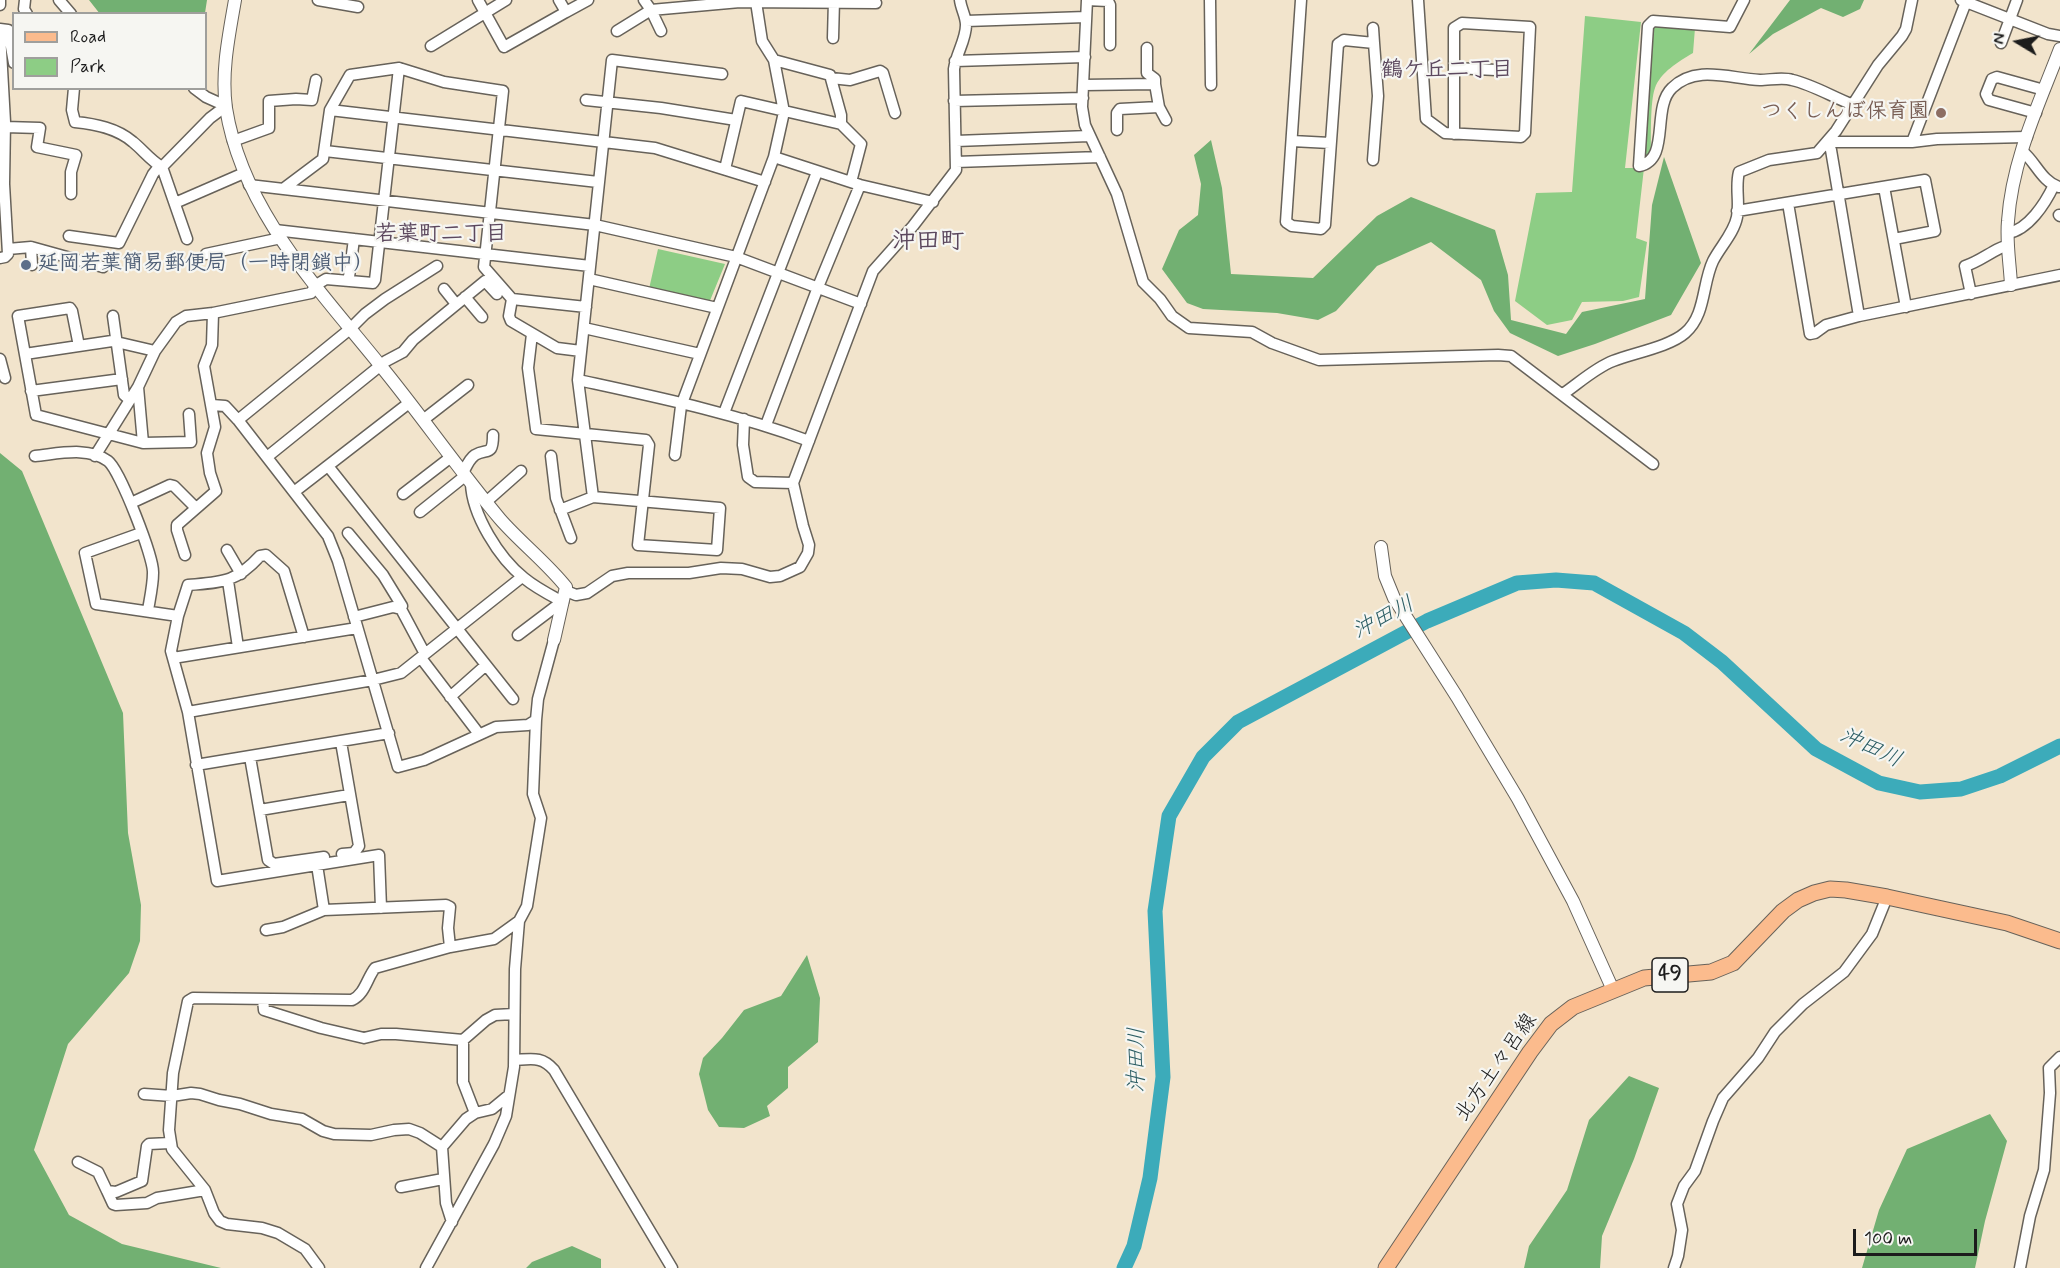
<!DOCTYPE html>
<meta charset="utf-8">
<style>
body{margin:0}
#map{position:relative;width:2060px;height:1268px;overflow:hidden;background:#f2e4cc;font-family:Mynerve,sans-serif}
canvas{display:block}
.legend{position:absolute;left:12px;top:12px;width:195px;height:78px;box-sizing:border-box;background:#f6f6f2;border:2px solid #9f9f9c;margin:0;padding:8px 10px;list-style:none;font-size:18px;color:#1c1c1c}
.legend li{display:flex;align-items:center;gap:12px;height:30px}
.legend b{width:30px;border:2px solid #9f9f9c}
.north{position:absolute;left:1988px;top:12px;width:60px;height:60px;-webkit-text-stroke:4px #f6f6f2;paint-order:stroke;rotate:280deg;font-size:16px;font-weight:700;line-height:24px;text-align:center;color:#1c1c1c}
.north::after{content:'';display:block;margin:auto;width:21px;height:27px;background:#1c1c1c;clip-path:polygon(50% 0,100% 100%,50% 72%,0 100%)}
.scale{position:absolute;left:1853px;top:1229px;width:124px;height:27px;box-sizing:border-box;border:3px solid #1c1c1c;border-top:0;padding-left:8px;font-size:18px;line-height:21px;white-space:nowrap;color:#1c1c1c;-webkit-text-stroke:4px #f6f6f2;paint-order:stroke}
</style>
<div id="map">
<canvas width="2060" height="1268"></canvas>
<ul class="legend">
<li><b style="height:8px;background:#fbbb8d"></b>Road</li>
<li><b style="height:16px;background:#8dcd85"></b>Park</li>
</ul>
<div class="north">N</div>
<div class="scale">100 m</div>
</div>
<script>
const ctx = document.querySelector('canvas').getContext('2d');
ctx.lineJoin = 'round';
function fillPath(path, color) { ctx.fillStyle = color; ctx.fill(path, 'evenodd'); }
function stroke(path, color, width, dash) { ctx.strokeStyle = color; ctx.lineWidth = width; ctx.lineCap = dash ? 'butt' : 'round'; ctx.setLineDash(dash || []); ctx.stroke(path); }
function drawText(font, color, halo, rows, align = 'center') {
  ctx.font = font + ' Mynerve,"Klee One",sans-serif'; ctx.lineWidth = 4.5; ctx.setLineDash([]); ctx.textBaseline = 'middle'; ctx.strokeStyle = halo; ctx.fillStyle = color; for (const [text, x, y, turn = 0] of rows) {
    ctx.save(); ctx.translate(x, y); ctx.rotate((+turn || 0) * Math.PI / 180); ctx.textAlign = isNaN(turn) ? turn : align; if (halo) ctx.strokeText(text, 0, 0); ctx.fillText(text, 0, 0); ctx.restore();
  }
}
fillPath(new Path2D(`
 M1585,16L1641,22L1625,168H1644L1636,238L1647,242L1639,297L1623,301L1582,302L1572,320L1547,325L1515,301L1536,193L1572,192Z
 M1655,25L1695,28L1693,53C1679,61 1660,73 1655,88C1650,101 1651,139 1651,154L1642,161L1651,29Z
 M658,249L725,264L709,303L649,289Z`), '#8dcd85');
fillPath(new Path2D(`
 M89,0H207L205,13L100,14Z
 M1790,0H1864L1860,9L1843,17L1821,8L1773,34L1749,54Z
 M1211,140L1222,188L1231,274L1313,278L1377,216L1411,197L1495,230L1508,275L1511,320L1566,334L1582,312L1645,299L1652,205L1664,157L1701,263L1671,315L1595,344L1558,356L1510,333L1494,311L1481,280L1431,242L1377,266L1336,311L1318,320L1277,313L1203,309L1187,303L1162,269L1179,230L1198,215L1201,184L1194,155Z
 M0,453L22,471L123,713L128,833L141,905L140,941L129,973L68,1044L34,1150L69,1215L122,1244L221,1268H0Z
 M807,955L820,998L818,1042L788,1067V1088L767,1106L770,1116L744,1128L719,1127L708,1110L699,1074L703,1058L722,1038L744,1010L781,996Z
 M1629,1076L1659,1088L1634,1159L1602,1236L1600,1268H1524L1529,1246L1567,1190L1589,1120Z
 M1990,1114L2007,1141L1985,1221L1975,1268H1862L1879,1210L1907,1149Z
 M572,1246L601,1259V1268H526L532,1262Z`), '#72b072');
stroke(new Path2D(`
 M1124,1268L1134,1246L1150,1178L1163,1077L1155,911L1169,816L1203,757L1238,722L1427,621L1517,583L1556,580L1594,583L1684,633L1722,662L1816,749L1879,783L1920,792L1961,789L2000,776L2060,746`), '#3cabba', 15);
const minor = new Path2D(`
 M25,0L24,9L27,14
 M59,0L71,14
 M318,0L358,7
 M478,0L504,47L566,12L559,0
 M644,0L651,10L740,2V0
 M1087,0L1082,107L1085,125L1117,194L1143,282L1160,299L1172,316L1189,328L1252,332L1272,343L1319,360L1498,355L1511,356L1653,464
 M1087,0L1108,1L1110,5V45
 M1210,0L1211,85
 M1301,0L1286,222L1292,226L1321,229L1325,225L1338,44L1344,40L1374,43L1378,96L1373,160
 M1418,0L1426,119L1445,133L1521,137L1525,133L1530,27L1462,23L1454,28V134
 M1744,0L1730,27L1653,21L1648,26L1639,166C1671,160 1651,108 1672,88C1696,64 1731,79 1760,80C1770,80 1783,77 1792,80C1811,84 1833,97 1851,104
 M1961,0L2048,34L2060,36
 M740,2L876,3
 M0,5V0
 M566,12L588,0
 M966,21L1086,17
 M1373,28L1374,43
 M0,29L8,30L14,63
 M617,31L651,10L661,31
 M0,33L5,122L4,184L8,254L5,257L0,258
 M833,38L834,0
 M2001,43L2017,0
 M431,46L506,0
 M1147,48V73L1155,79V84
 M774,60L830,75L841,115V124L861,144L851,182
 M955,61L1085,57
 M1454,68L1496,70
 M831,78L850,80L880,71L883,73L895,113
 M1084,85L1155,84L1159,107L1120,109L1117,113V130
 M586,100L661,108L736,120
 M954,101L1083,98
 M1159,107L1166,120
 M330,110L655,148L765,182
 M2036,113L1989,100L1986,94L1992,79L1997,77L2044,90
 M5,127L40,128L37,147L76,155L71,172V194
 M233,141L269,128V101L296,99L312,100L316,80
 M956,141L1089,136
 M1292,141L1330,143
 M1912,142L1966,2
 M325,151L598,182
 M2022,151C2036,162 2041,181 2059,187
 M774,157L860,185L933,202
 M956,162L1100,157
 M725,169L741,101L841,124
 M249,185L595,225L736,257L861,304
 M1884,187L1906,307
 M283,189L323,159L330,110L350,75L399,68L444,82L503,91L484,267L512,299L509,316L511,321L557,348L581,351
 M175,203L244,173
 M1788,203L1810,334L1815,333L1826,325L1859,316L2060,275
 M1737,211L1925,180L1935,231L1894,239
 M2059,215L2060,216
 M275,230L590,266
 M2008,233C2028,230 2045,204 2054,185
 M69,236L119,243L153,174L157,169L162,167C151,161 143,150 133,142C117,128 95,124 75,122L72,110L74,88
 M187,239L162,167L210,118L226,106L206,97L194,88
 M31,247L32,265
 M8,249L31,247L103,267
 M206,254L281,238
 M349,277L354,239
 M589,279L717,308
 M444,289L456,304
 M1971,294L1965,266C1980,262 1998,246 2008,246
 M465,297L482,317
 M512,299L586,307
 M113,316L124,395L130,400
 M1859,316L1831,150L1827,142H1912L1937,139L2027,137
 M584,328L700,354
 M532,334L528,368L536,429L646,440L649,445L638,545L717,550L720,508L593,497L578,380L612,60L722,74
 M79,346L72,311L70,308L18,316L36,415L143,443L191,442L189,414
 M25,354L112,341L155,351
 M0,359L5,378
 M578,380C656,397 734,413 809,441
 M138,387L143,443
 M31,391L122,379
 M1563,394C1579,383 1595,368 1613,361C1633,353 1669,347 1685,333C1706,315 1702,284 1713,261C1720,247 1734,233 1737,217C1740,202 1735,187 1739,172L1769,160L1817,153L1836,131L1878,65L1902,36L1906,29L1912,0
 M212,405L225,406L238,420L328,536L338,561L398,767L424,760L496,727L528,725L536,720
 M724,413L817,172
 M744,419L743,445L748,477L755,482L793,483
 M238,420L350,329L365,314L385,299L437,266
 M423,420L468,385
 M766,425L818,287L860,185
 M675,455L681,406L774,157L784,112L774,60L762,41L756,2
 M35,456C57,454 88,446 108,461C120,470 154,558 153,573C153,585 150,598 148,610
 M95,456L138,387L155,351L176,322L186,316L213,313L311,293L316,285L326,279L373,283L375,280L399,68
 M551,456L556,498L571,538
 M267,457L386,361L403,352L413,340L485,281L497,294
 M328,466L513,699
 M463,473C466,467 469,459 475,455C487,448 493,457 493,435
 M471,483C472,515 499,558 524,578C536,588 550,595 563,602
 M294,492L409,403
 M403,494L451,457
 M486,502L521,471
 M131,503L170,485L174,486L196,508
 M560,510L593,497
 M420,512L465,476
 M141,533L85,553L96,604L178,616
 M348,533L383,575L402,606L401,609
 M227,550L241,574
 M185,555L177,530V525L216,491L210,473L207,453L215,427L204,366L212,345L213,313
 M228,581L238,647
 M566,591L576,595L587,593L612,576L628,573H689L721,568L742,569L770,577L780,576L800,567L808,553L809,545L803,526L793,483L873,271L913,226L956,170L954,69C956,54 966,40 966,25C966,16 961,9 960,0
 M354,617L393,607L401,609L425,654
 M518,635L555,607L563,602
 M304,637L284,571L266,555L260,556C235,583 223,582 188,585L178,616L171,651L188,712L217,881L379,855L381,908
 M173,658L357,628
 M421,658L479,734
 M450,697L486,665
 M188,712L373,680L401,673L522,577
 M341,742L359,846L354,853L342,854
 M250,757L268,860L274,864L324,857
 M196,765L389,733
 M260,810L349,795
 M324,910L446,905L450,907L448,928L450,947
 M266,930L283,927L324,910L317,865
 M263,999L264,1010L321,1028L364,1038L381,1034H396L463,1040L486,1020L495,1015L514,1014
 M463,1040V1082L475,1113
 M515,1060C532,1059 542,1056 554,1070L672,1268
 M144,1094L172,1096L191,1093L200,1094L219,1100L240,1104L271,1114L302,1119L323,1131L334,1134L371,1135L394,1130L409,1129L420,1133L442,1147L466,1119L475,1113L492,1109L509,1095
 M442,1147L446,1203L452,1222
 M78,1162L98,1172L107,1191L116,1192L142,1181L147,1146L149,1144L170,1143
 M401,1187L443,1179
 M107,1191L113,1204L116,1205L147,1203L157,1198L205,1190
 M319,1268L305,1249L278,1233L262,1228L227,1224L220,1221L214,1213L205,1190L172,1149L169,1130L173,1073L188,1001L193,998L352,1000C365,994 367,978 375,968L450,947L494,939L519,921
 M426,1268L494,1144L506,1116L514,1067L515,969L519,921L527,906L541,818L533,794L536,720L538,699L554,640
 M1674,1268L1678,1256L1682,1230L1677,1204L1684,1186L1695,1171L1713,1121L1723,1098L1758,1058L1775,1032L1803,1004L1844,972L1872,934L1887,897
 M2020,1268L2030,1216L2044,1170L2050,1093L2049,1068L2060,1057`);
const tertiary = new Path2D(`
 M235,0C229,35 221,72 226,108C242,210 318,288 380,365C421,415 458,469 500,519C520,542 547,563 566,587L554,640
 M2011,285C2010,264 2006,242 2008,221C2012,160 2039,104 2060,49
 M1381,547L1385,576L1394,598L1457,697L1518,799L1573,901L1613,990`);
const primary = new Path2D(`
 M1386,1268L1530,1052L1551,1024L1573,1007L1644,978L1711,972L1733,963L1783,911L1798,900L1814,893L1830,889L1846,890L1887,897L2007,923L2060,941`);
stroke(minor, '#67625a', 13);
stroke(tertiary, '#67625a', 14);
stroke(primary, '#67625a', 17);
stroke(minor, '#fff', 10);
stroke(tertiary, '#fff', 12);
stroke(primary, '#fbbb8d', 15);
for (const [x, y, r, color] of [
 [1941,113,6,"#8d6e63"],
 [26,265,6,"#5c6f8a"]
]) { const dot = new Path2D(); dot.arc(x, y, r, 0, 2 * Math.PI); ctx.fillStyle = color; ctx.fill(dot); stroke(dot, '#f6f6f2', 2); }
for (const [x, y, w] of [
 [1670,975,36]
]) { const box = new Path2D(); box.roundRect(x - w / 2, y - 17, w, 34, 4.5); ctx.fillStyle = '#f6f6f2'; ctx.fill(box); stroke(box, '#1c1c1c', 1.5); }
drawText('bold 20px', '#1c1c1c', null, [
 ["49",1670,975]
]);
drawText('bold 21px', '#785e54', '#f6f6f2', [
 ["つくしんぼ保育園",1929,113]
], 'right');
drawText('bold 21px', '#4e5e75', '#f6f6f2', [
 ["延岡若葉簡易郵便局（一時閉鎖中）",38,265]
], 'left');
drawText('21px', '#1c1c1c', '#f6f6f2', [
 ["北方土々呂線",1497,1068,-55]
]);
drawText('bold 22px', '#5c485e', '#f6f6f2', [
 ["鶴ケ丘二丁目",1447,71],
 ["若葉町二丁目",441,235]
]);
drawText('italic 22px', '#2a5c63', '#f6f6f2', [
 ["沖田川",1384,619,-28],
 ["沖田川",1870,749,25],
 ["沖田川",1138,1060,-90]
]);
drawText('bold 24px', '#5c485e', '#f6f6f2', [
 ["沖田町",928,243]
]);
</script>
